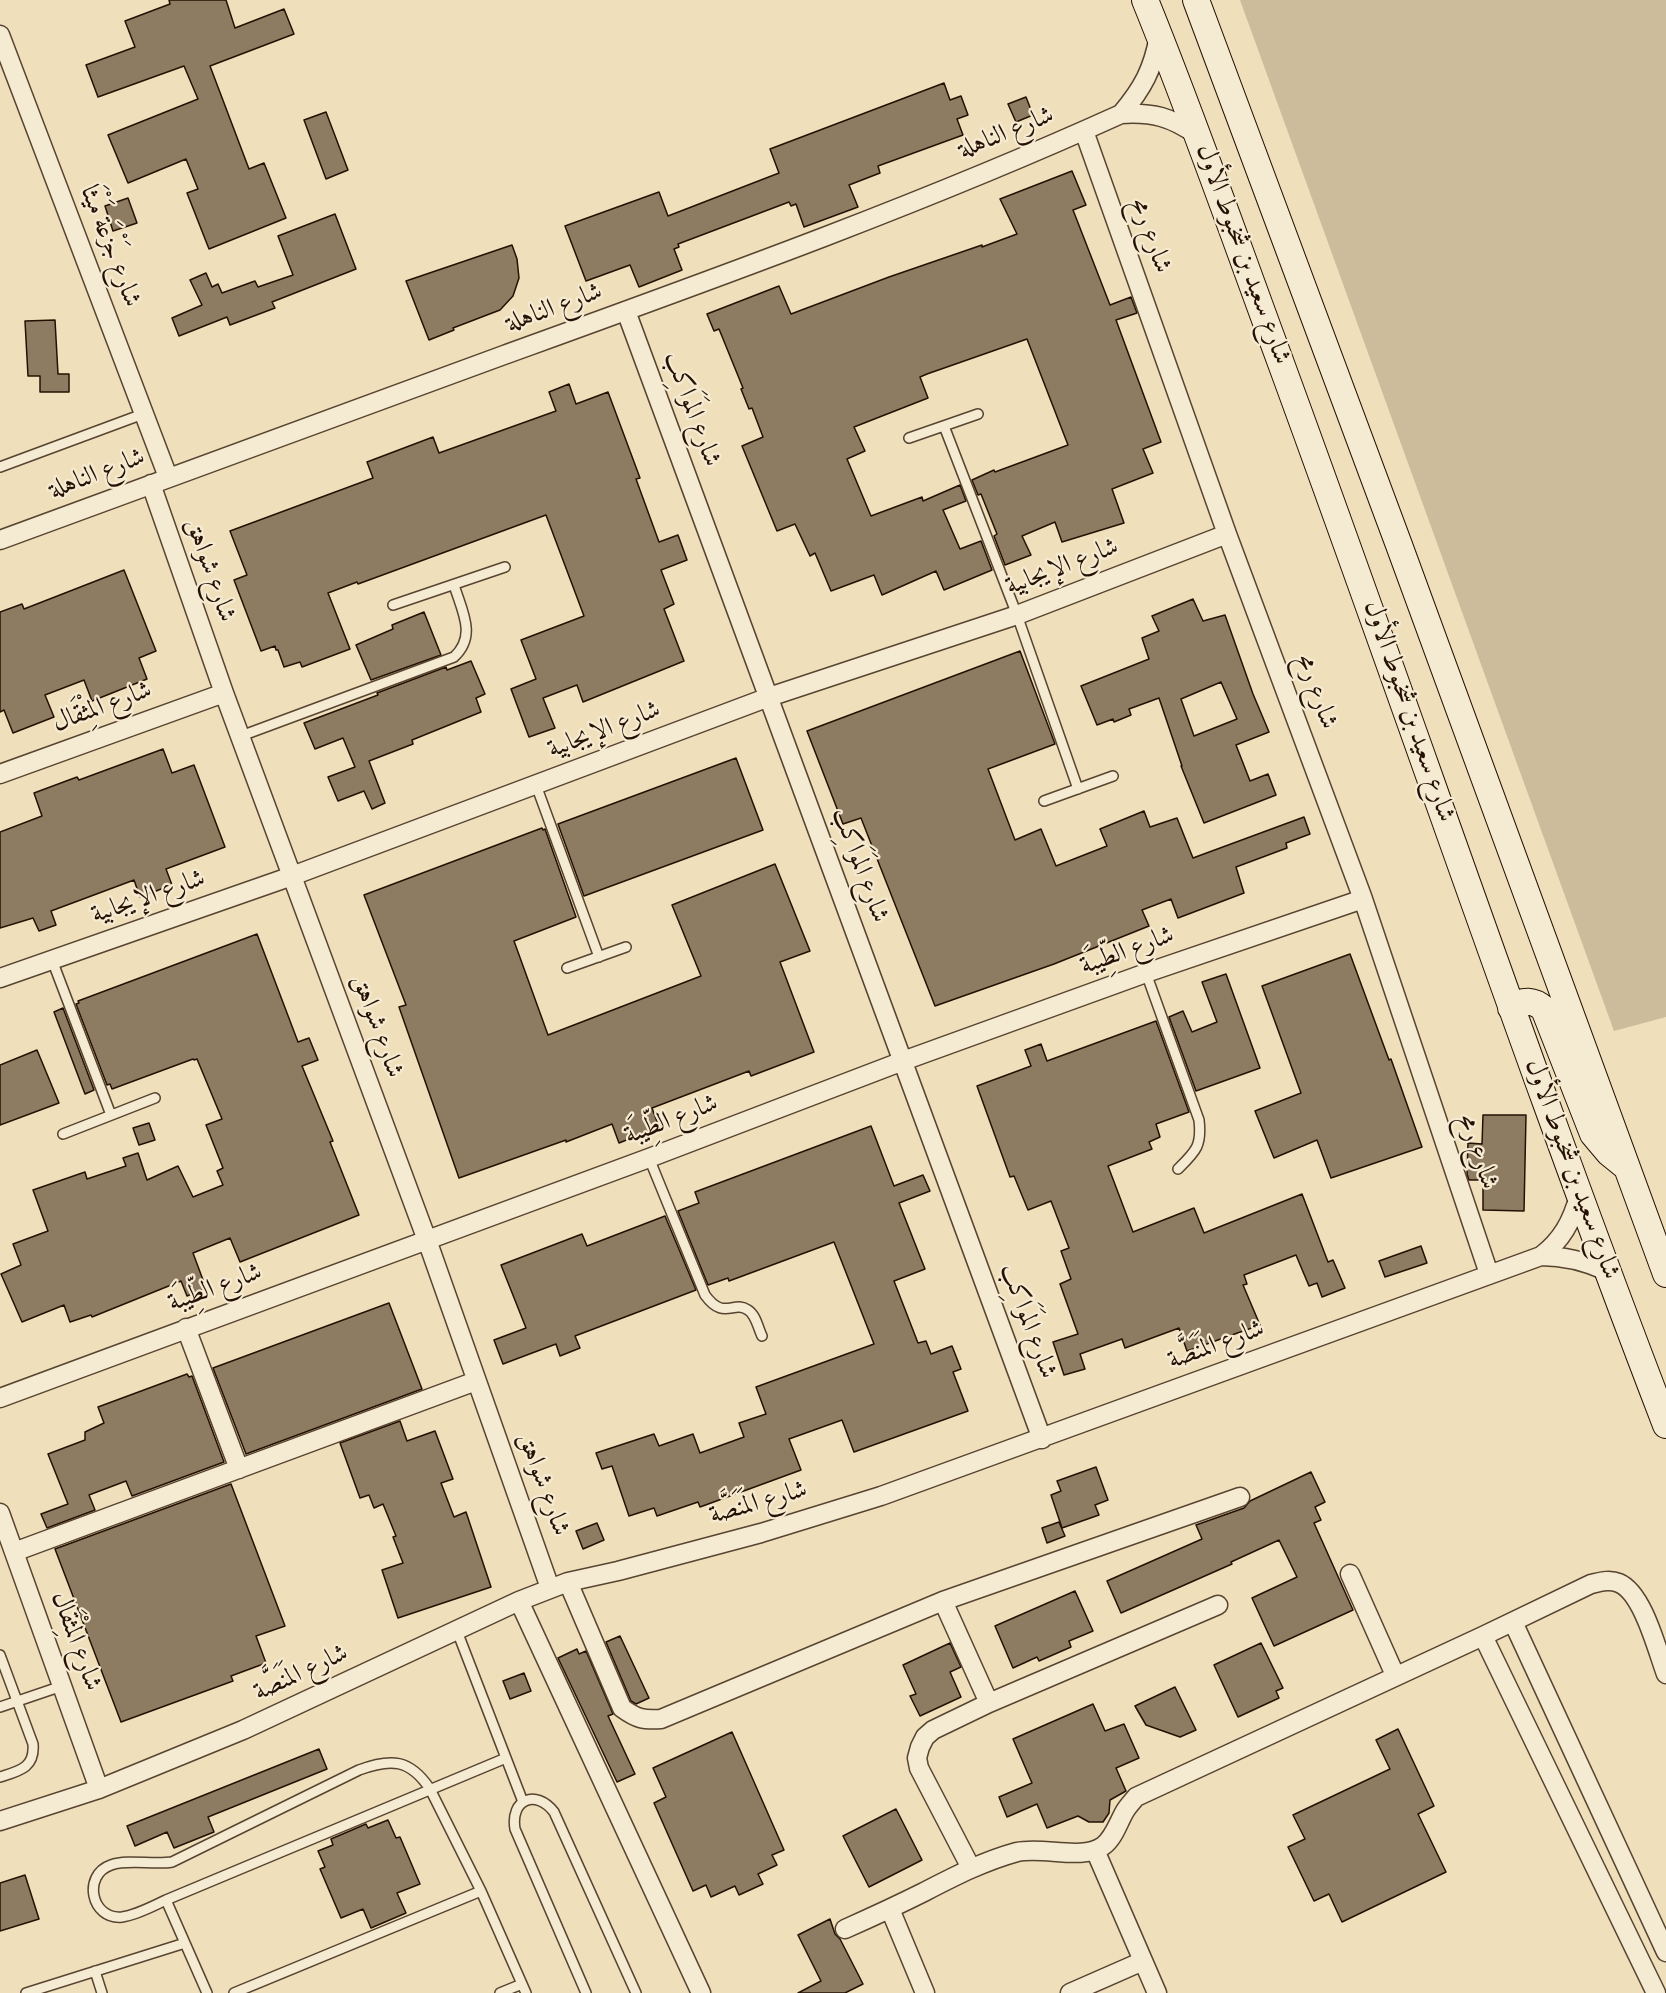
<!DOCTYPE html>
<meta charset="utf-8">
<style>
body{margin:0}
canvas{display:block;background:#efdfba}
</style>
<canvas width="1666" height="1993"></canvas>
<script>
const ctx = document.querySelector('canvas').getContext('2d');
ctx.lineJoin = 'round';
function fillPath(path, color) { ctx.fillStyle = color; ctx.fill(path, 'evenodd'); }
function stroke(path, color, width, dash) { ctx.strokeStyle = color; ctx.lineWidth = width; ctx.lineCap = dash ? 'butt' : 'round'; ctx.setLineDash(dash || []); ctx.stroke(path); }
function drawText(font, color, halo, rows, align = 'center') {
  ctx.font = font + ' "Sorts Mill Goudy",Amiri,serif'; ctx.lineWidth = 4.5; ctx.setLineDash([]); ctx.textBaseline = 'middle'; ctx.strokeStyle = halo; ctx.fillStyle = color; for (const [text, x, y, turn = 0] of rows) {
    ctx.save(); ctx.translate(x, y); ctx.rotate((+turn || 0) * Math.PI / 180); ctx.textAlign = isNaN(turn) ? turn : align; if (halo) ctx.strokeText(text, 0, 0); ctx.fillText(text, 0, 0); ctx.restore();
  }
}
fillPath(new Path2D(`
 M1240,0H1666V1017L1614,1031Z`), '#ccbc9b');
const building = new Path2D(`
 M169,0H226L235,28L284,9L294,34L210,66L249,169L264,163L286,218L209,249L187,193L198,189L186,159L128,183L108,135L198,99L184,66L98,97L86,65L135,47L125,21L170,4Z
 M944,83L950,100L961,96L968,115L957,119L963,135L878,166L880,173L849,185L858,207L804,227L796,204L791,206L789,202L678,244L679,247L674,249L682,270L639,287L630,265L586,281L565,226L659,192L668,216L779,173L770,149Z
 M1026,97L1033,115L1016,122L1008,104Z
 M326,112L348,170L326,179L304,120Z
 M1072,171L1086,205L1073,210L1110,305L1131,297L1137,313L1116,320L1161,442L1143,449L1153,473L1112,489L1124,523L1062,542L1055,522L1022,536L1031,555L1005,565L994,536L997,534L981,494L978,495L972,480L994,470L995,472L1068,445L1027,339L927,374L920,377L928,398L854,427L865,451L847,459L871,516L922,497L923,501L960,485L966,501L943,510L960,549L981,541L992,570L944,590L936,571L882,595L874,575L831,591L815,553L810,556L795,524L777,531L742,446L763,437L752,408L749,409L741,389L743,388L719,329L714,331L707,314L779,286L791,314L889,277L982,245V247L1017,234L1000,199Z
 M128,198L137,223L113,231L105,206Z
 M335,214L356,269L272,302L275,308L230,325L227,317L179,336L172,318L202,305L190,280L206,273L212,287L218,284L222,293L255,281L258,287L293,275L278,236Z
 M512,245L517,259L519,278L513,296L500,310L453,328L454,330L429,340L406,281Z
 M55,320L58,374H69V392H40V376H28L25,321Z
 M569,384L576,404L608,392L640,478L636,479L659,542L678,535L687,560L661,570L674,604L664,609L684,661L583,702L577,685L543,698L555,728L529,737L511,689L536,679L521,640L584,616L546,515L358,584L357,582L328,593L350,649L302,667L300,662L284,667L278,650H276L275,646L261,651L234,580L247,575L230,531L373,478L367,462L433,437L439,453L556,411L549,392Z
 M124,570L156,651L139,658L147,679L92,701L84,680L45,695L54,717L13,733L4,710L0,712V612L22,604L24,609Z
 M1193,599L1203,621L1225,615L1253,694L1269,732L1236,745L1250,781L1268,774L1276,795L1204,823L1181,766H1182L1159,698L1129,709L1131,715L1114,722L1113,719L1097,725L1081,686L1149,659L1142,638L1159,631L1152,616ZM1221,682L1237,719L1194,736L1181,699Z
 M424,612L441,655L371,680L356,645L393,629L392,625Z
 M1020,651L1055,744L988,769L1015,840L1041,829L1056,866L1107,846L1100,829L1144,811L1150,827L1177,818L1193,858L1304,817L1310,834L1286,843L1287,848L1236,867L1244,893L1178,918L1171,899L1142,910L1149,926L1054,964L935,1006L861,818L843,824L807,731Z
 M471,661L485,694L476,698L481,712L412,740L413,744L369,761L385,803L372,809L364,791L338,801L328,777L355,767L343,738L315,749L304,723L378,695L377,693L446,667L447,670Z
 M163,749L172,773L194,765L225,847L166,869L172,885L140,897L134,880L51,911L56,925L39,931L33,918L0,928V832L42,816L34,793L77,777L79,780Z
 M736,758L763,830L584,896L558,824Z
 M542,828L543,830L545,829L576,917L514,941L548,1035L701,976L672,905L775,864L810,951L780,962L814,1052L751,1076L749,1071L652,1108L659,1127L619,1143L612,1124L566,1142V1140L459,1178L399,1007L406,1005L364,895Z
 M257,934L298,1042L309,1038L318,1060L302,1066L333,1141L330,1142L359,1215L240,1262L230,1238L193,1253L206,1288L187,1296L181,1281L92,1317L91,1315L70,1322L64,1305L22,1322L1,1274L21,1265L13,1244L48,1231L33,1190L85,1172L87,1179L126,1166L123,1158L138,1153L147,1180L178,1166L193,1197L223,1185L217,1171L223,1168L206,1125L222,1119L197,1059L194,1060L193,1059L112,1089L110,1084L107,1085L76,1004L79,1003L78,1001Z
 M1350,954L1389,1060L1391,1059L1422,1147L1331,1178L1317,1140L1274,1158L1255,1111L1301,1093L1262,986Z
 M1226,974L1260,1068L1196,1091L1169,1017L1183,1011L1192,1032L1217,1022L1202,982Z
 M63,1008L94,1090L85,1094L54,1012Z
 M1156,1021L1189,1112L1156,1124L1160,1137L1149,1142L1152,1149L1108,1166L1133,1232L1194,1208L1204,1233L1302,1194L1328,1262L1333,1260L1345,1288L1322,1297L1317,1283L1309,1286L1296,1255L1244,1275L1247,1284L1243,1285L1260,1325L1187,1351L1179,1328L1125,1348L1122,1339L1080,1354L1085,1369L1064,1375L1053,1342L1078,1334L1060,1284L1071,1279L1061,1251L1069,1248L1051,1201L1028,1210L1014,1176L1010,1177L977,1086L1031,1066L1025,1050L1041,1044L1047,1061Z
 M37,1050L59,1103L0,1125V1065Z
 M1483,1115H1526L1524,1211L1483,1210V1180H1469L1467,1174L1468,1143L1482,1144Z
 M149,1123L155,1140L139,1145L133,1128Z
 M871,1126L894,1186L923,1175L930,1191L899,1203L925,1269L894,1281L918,1343L926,1341L931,1354L952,1346L961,1369L953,1372L968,1411L854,1452L842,1420L789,1439L801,1470L700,1507L698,1502L657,1516L654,1508L629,1516L612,1466L602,1469L596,1453L654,1434L659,1446L693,1434L700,1453L744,1437L739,1423L766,1414L756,1387L874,1344L834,1242L729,1281L728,1278L708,1285L678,1211L699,1203L695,1192Z
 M665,1216L696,1290L575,1336L580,1348L560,1356L556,1344L503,1364L494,1340L526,1328L501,1265L582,1234L587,1246Z
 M1421,1246L1427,1263L1385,1277L1379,1261Z
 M389,1303L422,1389L246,1454L213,1368Z
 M187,1374L189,1377L192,1376L224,1462L132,1496L126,1481L89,1495L95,1510L47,1528L41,1514L68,1504L48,1454L85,1440V1432L104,1423L98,1407Z
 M400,1421L407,1441L435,1431L453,1479L441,1483L454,1517L466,1512L491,1587L398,1618L382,1570L403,1563L393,1537L396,1536L383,1504L374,1508L369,1495L360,1498L340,1443Z
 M1096,1467L1108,1500L1095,1505L1099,1515L1062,1528L1051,1495L1061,1491L1057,1481Z
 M1311,1472L1325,1502L1315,1507L1321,1520L1314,1523L1353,1610L1274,1646L1252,1598L1297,1577L1279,1540L1231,1562L1232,1564L1121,1613L1107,1581L1202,1539L1196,1525L1244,1508L1250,1501Z
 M231,1484L285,1626L256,1636L266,1663L231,1676L233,1681L121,1722L55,1549Z
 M1059,1522L1065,1536L1047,1543L1042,1528Z
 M597,1523L604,1540L583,1549L576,1531Z
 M1075,1591L1093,1631L1069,1641L1071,1647L1039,1661L1037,1657L1013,1668L995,1626Z
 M620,1636L649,1698L636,1704L631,1701L606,1642Z
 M950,1643L961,1667L950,1672L961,1697L920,1716L910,1696L916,1694L903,1665Z
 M1261,1643L1283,1688L1276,1691L1279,1698L1238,1717L1214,1665Z
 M577,1649L579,1654L586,1651L613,1714L608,1716L635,1774L617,1782L558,1658Z
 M524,1673L531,1691L510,1699L503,1681Z
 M1175,1687L1196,1730L1180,1737L1146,1725L1135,1706Z
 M1093,1704L1105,1731L1124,1724L1139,1758L1116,1768L1126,1791L1110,1800L1109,1813L1103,1822H1089L1078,1816L1047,1828L1037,1804L1007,1817L999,1797L1032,1783L1013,1739Z
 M1398,1729L1434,1806L1418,1814L1446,1872L1342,1922L1329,1894L1314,1901L1288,1847L1305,1839L1293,1815L1390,1769L1376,1740Z
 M732,1732L784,1850L772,1855L777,1865L758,1874L763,1884L739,1895L735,1886L711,1897L706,1885L693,1891L654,1803L666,1797L653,1768Z
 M319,1749L327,1769L208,1817L214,1832L174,1848L167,1832L135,1846L127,1826Z
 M896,1809L922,1860L869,1887L843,1836Z
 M388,1820L396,1838L400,1837L420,1884L397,1893L406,1913L371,1928L363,1909L341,1918L320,1869L325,1867L318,1851L333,1845L331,1839L366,1824L368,1828Z
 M25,1875L39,1919L0,1931V1883Z
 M830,1919L835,1934L840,1939L863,1984L845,1993H798L821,1981L798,1935Z`);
fillPath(building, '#8e7c62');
stroke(building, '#241103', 1.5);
const lane = new Path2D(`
 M944,426L1017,615L1078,789
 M909,438L978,414
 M0,467L143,414
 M393,605L505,567
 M241,736L454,657C477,636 462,611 454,585
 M536,785L599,957
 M1044,801L1113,776
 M52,960L111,1115
 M567,968L626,947
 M1146,973L1199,1120C1202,1146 1196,1151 1178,1169
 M63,1134L155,1098
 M649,1158L705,1295C724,1321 733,1300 748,1310C756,1315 758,1328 762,1336
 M457,1631L523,1802
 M0,1655L33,1744C35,1768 19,1771 0,1777
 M0,1707L62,1686
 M506,1758L166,1900C153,1906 137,1915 122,1917C91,1920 82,1875 111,1865C128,1859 153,1865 172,1862L359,1770C391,1758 410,1759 430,1789L481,1891L526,1993
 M166,1900L207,1993
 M95,1971L102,1993
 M26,1993L185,1943
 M234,1993L481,1891
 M500,1993L522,1984
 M586,1993L515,1829C510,1799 536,1789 554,1812L636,1993`);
const street = new Path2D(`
 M0,35L168,477
 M1121,114C1143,88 1153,69 1159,36
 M1084,131L1227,534L1363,899L1489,1274
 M626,311L1042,1439
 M151,484L224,693L427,1240L550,1588
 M0,540C168,478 336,416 504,355C711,280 920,205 1121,114C1153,112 1171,117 1197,135
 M0,774L224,693
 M0,978L292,876L769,697L1017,615L1227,534
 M1541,1256C1565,1256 1585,1261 1607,1271
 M186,1328L239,1469
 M0,1398L649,1158L903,1061L1146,973L1363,899
 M0,1513L99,1789
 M14,1552L476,1381
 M1350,1574L1395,1675
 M568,1582L622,1708C637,1719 643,1720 661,1719L943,1601L1240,1497
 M519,1601L701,1993
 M943,1601L989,1703
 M1513,1622L1666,1952
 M1483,1636L1656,1993
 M0,1821L99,1789L243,1730L519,1601L568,1582L618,1571L761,1533L881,1496L1541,1256C1562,1240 1572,1221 1579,1196
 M1095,1850L1157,1993
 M971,1868L919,1768L917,1758L920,1747L925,1737L933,1730L989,1703L1218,1605
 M890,1909L925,1993
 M845,1929C872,1917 898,1905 924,1892C955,1876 984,1861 1017,1852C1043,1846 1082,1861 1103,1846C1114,1838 1118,1823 1125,1811C1128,1806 1132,1802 1136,1797L1483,1636L1591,1584C1600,1582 1609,1579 1619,1583C1643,1593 1657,1650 1666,1674
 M1070,1993L1143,1961`);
const secondary = new Path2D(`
 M1145,0C1189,108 1228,219 1268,328C1403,693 1526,1062 1666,1425
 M1196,0L1399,545L1666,1274
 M1511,1008C1523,999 1534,1000 1544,1009L1593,1134L1609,1153L1625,1166`);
stroke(lane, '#574431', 12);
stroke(street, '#574431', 21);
stroke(secondary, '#241103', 28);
stroke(lane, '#f5ead2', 9);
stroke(street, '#f5ead2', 18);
stroke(secondary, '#f5ead2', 26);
drawText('26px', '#241103', '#f5ead2', [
 ["شارع الناهلة",1007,135,-22],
 ["شارع رمح",1148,236,70],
 ["شارع جَزْعَة مَيْثَا",108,247,69],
 ["شارع سعيد بن شخبوط الأول",1241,255,70],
 ["شارع الناهلة",555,310,-20],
 ["شارع المَوَاكِب",690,410,70],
 ["شارع الناهلة",98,476,-21],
 ["شارع الإيجابية",1063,569,-21],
 ["شارع شواهق",208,571,71],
 ["شارع رمح",1314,692,70],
 ["شارع المِثْقَال",103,709,-20],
 ["شارع سعيد بن شخبوط الأول",1407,712,71],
 ["شارع الإيجابية",605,732,-21],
 ["شارع المَوَاكِب",858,866,70],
 ["شارع الإيجابية",149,899,-19],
 ["شارع الطِّيبَة",1128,953,-20],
 ["شارع شواهق",375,1027,70],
 ["شارع الطِّيبَة",672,1122,-21],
 ["شارع رمح",1475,1152,71],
 ["شارع سعيد بن شخبوط الأول",1570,1170,70],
 ["شارع الطِّيبَة",216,1290,-20],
 ["شارع المَوَاكِب",1026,1322,70],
 ["شارع المَنَصَّة",1217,1347,-20],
 ["شارع شواهق",541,1485,70],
 ["شارع المَنَصَّة",759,1505,-16],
 ["شارع المِثْقَال",74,1642,70],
 ["شارع المَنَصَّة",302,1675,-25]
]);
</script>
